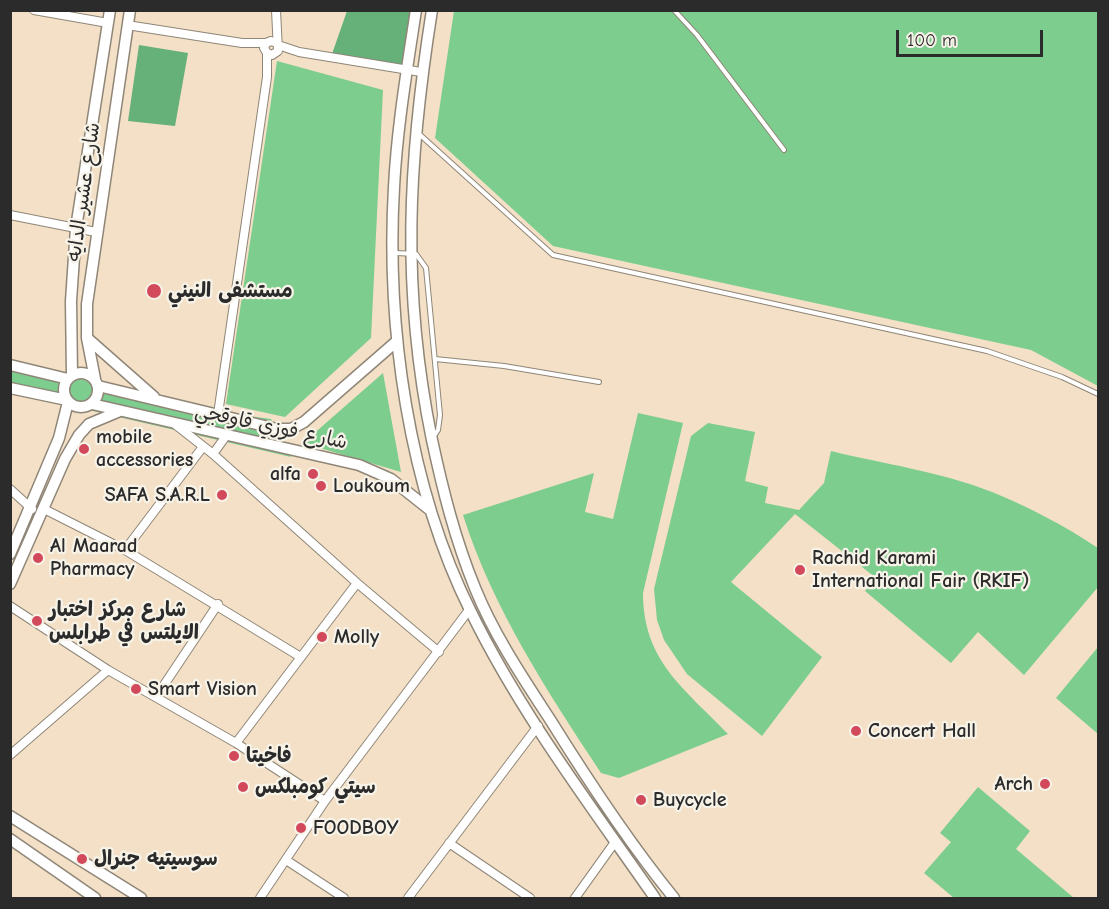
<!DOCTYPE html>
<meta charset="utf-8">
<style>
body{margin:0}
#map{position:relative;width:1109px;height:909px;overflow:hidden;background:#f3e0c6;font-family:"Comic Neue",sans-serif}
canvas{display:block}
.frame{position:absolute;inset:0;border:12px solid #2b2b2b;pointer-events:none}
.scale{position:absolute;left:896px;top:30px;width:147px;height:27px;box-sizing:border-box;border:3px solid #2b2b2b;border-top:0;padding-left:8px;font-size:18px;line-height:21px;white-space:nowrap;color:#2b2b2b;-webkit-text-stroke:4px #f7f3e8;paint-order:stroke}
</style>
<div id="map">
<canvas width="1109" height="909"></canvas>
<div class="frame"></div>
<div class="scale">100 m</div>
</div>
<script>
const ctx = document.querySelector('canvas').getContext('2d');
ctx.lineJoin = 'round';
function fillPath(path, color) { ctx.fillStyle = color; ctx.fill(path, 'evenodd'); }
function stroke(path, color, width, dash) { ctx.strokeStyle = color; ctx.lineWidth = width; ctx.lineCap = dash ? 'butt' : 'round'; ctx.setLineDash(dash || []); ctx.stroke(path); }
function drawText(font, color, halo, rows, align = 'center') {
  ctx.font = font + ' "Comic Neue","Playpen Sans Arabic",sans-serif'; ctx.lineWidth = 4.5; ctx.setLineDash([]); ctx.textBaseline = 'middle'; ctx.strokeStyle = halo; ctx.fillStyle = color; for (const [text, x, y, turn = 0] of rows) {
    ctx.save(); ctx.translate(x, y); ctx.rotate((+turn || 0) * Math.PI / 180); ctx.textAlign = isNaN(turn) ? turn : align; if (halo) ctx.strokeText(text, 0, 0); ctx.fillText(text, 0, 0); ctx.restore();
  }
}
fillPath(new Path2D(`
 M454,11H1098V386L1031,350L553,246L435,138Z
 M277,61L383,90L371,338L285,417L226,404Z
 M11,362L211,411L271,419L291,457L11,392Z
 M383,373L401,472L303,443Z
 M638,413L683,423L643,593C643,661 684,688 728,734L619,778L601,773C547,691 493,609 463,515L594,473L585,512L613,519Z
 M708,423L755,432L745,481L768,487L765,503L799,510L824,483L831,451C884,464 942,472 992,492C1029,507 1065,526 1098,548V587L1024,675L978,632L951,663L865,591L876,578L795,514L731,582L822,657L762,736L687,674L664,640L657,620L654,589L691,436Z
 M1098,647V734L1056,698Z
 M978,787L1030,831L1016,849L1074,898H954L924,873L951,842L940,833Z`), '#7dcd8e');
fillPath(new Path2D(`
 M347,11H422L408,71L332,54Z
 M139,45L188,53L175,126L128,121Z`), '#66b079');
const lane = new Path2D(`
 M674,10L697,35L784,150
 M418,133L553,255L987,351L1062,377L1098,394
 M396,253L416,254L426,268L440,415L438,430L434,436
 M435,359L504,366L599,382`);
const street = new Path2D(`
 M34,10L108,23
 M276,10L278,51L272,55L267,53L264,48L266,43L271,41L277,43
 M127,25L242,43H266
 M278,45L299,52L421,72
 M10,215L96,232
 M218,414L267,77V53
 M176,425L213,454L357,583L439,652
 M213,454L226,436
 M10,489L32,509
 M44,509L125,550L299,656
 M125,550L202,448
 M10,606L108,670L236,743L325,801
 M156,697L218,604
 M236,743L357,583
 M10,755L108,670
 M449,843L530,898
 M286,860L344,898
 M260,898L325,801L469,610
 M408,898L538,726
 M575,898L615,842`);
const secondary = new Path2D(`
 M416,10C407,69 397,128 394,187C386,326 408,486 471,612C521,714 591,806 655,898
 M432,10C408,161 401,289 432,440C443,491 455,539 475,588C494,635 523,678 551,721C589,782 629,843 674,898
 M87,338L154,397
 M10,365L68,379
 M64 390a17 17 0 1 1 34 0a17 17 0 1 1-34 0Z
 M72,375L71,301L76,228L110,10
 M95,379L87,338V304L130,10
 M98,386L277,429H291L304,422L397,341
 M10,388L67,400
 M92,404L359,465L391,479L430,510
 M10,554L59,438L68,402
 M10,584L65,459L79,435L89,424L120,411
 M10,816L141,898
 M10,839L95,898`);
stroke(lane, '#8f8678', 6);
stroke(street, '#8f8678', 10);
stroke(secondary, '#8f8678', 13);
stroke(lane, '#fff', 4);
stroke(street, '#fff', 8);
stroke(secondary, '#fff', 10);
for (const [x, y, r, color] of [
 [154,291,8,"#d1495b"],
 [84,449,6,"#d1495b"],
 [313,474,6,"#d1495b"],
 [321,486,6,"#d1495b"],
 [222,495,6,"#d1495b"],
 [38,558,6,"#d1495b"],
 [800,570,6,"#d1495b"],
 [37,621,6,"#d1495b"],
 [322,637,6,"#d1495b"],
 [136,689,6,"#d1495b"],
 [856,731,6,"#d1495b"],
 [234,756,6,"#d1495b"],
 [1045,784,6,"#d1495b"],
 [243,787,6,"#d1495b"],
 [641,800,6,"#d1495b"],
 [301,828,6,"#d1495b"],
 [82,859,6,"#d1495b"]
]) { const dot = new Path2D(); dot.arc(x, y, r, 0, 2 * Math.PI); ctx.fillStyle = color; ctx.fill(dot); stroke(dot, '#f7f3e8', 2); }
drawText('20px', '#2b2b2b', '#f7f3e8', [
 ["شارع عشير الدايه",84,192,-82],
 ["شارع فوزي قاوقجي",271,427,12]
]);
drawText('bold 20px', '#2b2b2b', '#f7f3e8', [
 ["مستشفى النيني",168,291],
 ["mobile",96,437],
 ["accessories",96,460],
 ["alfa",301,474,"right"],
 ["Loukoum",333,486],
 ["SAFA S.A.R.L",210,495,"right"],
 ["Al Maarad",50,546],
 ["Pharmacy",50,569],
 ["Rachid Karami",812,558],
 ["International Fair (RKIF)",812,581],
 ["شارع مركز اختبار",49,610],
 ["الايلتس في طرابلس",49,633],
 ["Molly",334,637],
 ["Smart Vision",148,689],
 ["Concert Hall",868,731],
 ["فاخيتا",246,756],
 ["Arch",1033,784,"right"],
 ["سيتي كومبلكس",255,787],
 ["Buycycle",653,800],
 ["FOODBOY",313,828],
 ["سوسيتيه جنرال",94,859]
], 'left');
</script>
